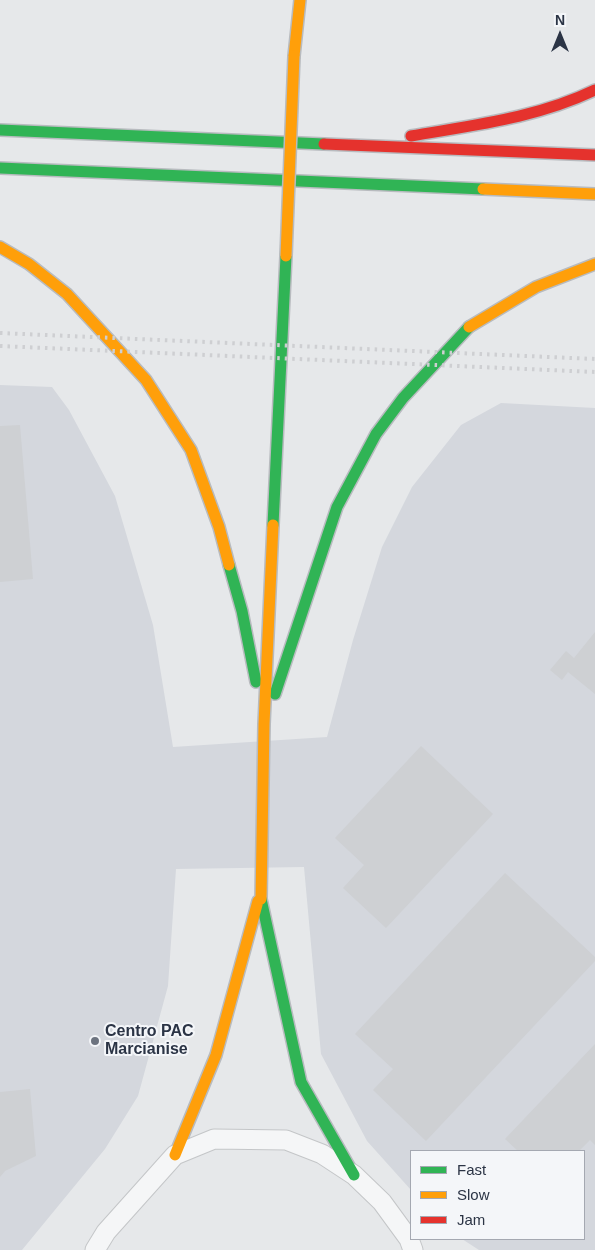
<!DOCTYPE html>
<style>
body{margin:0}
#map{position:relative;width:595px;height:1250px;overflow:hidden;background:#e6e8ea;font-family:Arial,sans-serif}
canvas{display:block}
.legend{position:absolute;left:410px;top:1150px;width:175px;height:90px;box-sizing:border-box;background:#f4f6f9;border:1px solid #a4a8b1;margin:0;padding:6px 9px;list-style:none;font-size:15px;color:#2b3445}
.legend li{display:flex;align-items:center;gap:10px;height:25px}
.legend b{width:25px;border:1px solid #a4a8b1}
.north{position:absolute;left:535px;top:10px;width:50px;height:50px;-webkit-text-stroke:4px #f4f6f9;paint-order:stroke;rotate:0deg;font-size:14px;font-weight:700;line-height:20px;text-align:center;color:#2b3445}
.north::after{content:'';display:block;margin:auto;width:18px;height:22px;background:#2b3445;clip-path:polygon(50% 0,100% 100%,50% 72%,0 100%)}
</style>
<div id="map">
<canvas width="595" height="1250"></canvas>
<ul class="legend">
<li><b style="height:6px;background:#30b455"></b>Fast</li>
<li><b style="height:6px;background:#ff9f0a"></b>Slow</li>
<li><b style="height:6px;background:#e5322d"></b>Jam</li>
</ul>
<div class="north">N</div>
</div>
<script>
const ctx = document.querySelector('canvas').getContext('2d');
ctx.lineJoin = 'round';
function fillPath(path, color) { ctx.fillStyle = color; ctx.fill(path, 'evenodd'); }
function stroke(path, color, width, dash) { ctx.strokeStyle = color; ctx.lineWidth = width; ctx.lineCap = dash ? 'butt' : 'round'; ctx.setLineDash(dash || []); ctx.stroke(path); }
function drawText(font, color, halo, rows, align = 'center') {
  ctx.font = font + ' Arial,sans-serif'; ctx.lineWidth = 4; ctx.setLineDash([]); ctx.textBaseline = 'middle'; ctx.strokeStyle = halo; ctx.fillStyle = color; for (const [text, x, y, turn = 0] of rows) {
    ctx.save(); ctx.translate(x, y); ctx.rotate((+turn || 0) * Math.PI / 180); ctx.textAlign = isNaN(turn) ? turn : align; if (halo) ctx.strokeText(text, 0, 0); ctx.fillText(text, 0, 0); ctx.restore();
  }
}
fillPath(new Path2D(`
 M0,385L52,387L69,410L115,496L153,625L173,747L327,737L353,640L382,547L412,487L461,425L501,403L595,408V1250H479L462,1239H584V1151H411V1190L367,1141L321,1054L304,867L176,869L168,986L138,1096L105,1149L22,1250H0Z`), '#d4d7dd');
fillPath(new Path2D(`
 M20,425L33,579L0,582V426Z
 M595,632V694L568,672L562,680L550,670L566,651L574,658Z
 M421,746L493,814L386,928L343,888L364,865L335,838Z
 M505,873L595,957V961L426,1141L373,1090L393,1069L355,1034Z
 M595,1044V1145L590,1140L579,1151H518L505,1139Z
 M30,1089L36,1156L5,1171L0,1177V1092Z`), '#ced0d3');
const street = new Path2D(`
 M95,1250L106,1232L175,1155L214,1139L286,1140L322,1154L354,1175L382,1202L409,1239L413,1250`);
const fast = new Path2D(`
 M0,130L324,144
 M0,168L483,189
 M273,525L286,256
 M229,565L242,611L256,682
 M275,694L337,507L376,434L403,398L469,327
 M261,899L301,1082L354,1175`);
const slow = new Path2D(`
 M294,56L300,0
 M483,189L595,194
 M0,247L29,264L67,294L146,380L191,450L219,527L229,565
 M469,327L536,287L595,264
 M261,899L264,724L273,525
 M175,1155L216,1055L258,901`);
const jam = new Path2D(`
 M411,136C474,125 537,118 595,90
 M324,144L595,155`);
stroke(street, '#c4c6c8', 21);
stroke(fast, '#b8bbbf', 14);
stroke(slow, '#b8bbbf', 14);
stroke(jam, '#b8bbbf', 14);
stroke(street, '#f5f6f7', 19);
stroke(fast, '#30b455', 11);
stroke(slow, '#ff9f0a', 11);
stroke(jam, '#e5322d', 11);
stroke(new Path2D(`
 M0,333L595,359
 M0,346L595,372`), '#cecfd2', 4, [2.5, 5]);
const slowBridge = new Path2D(`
 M286,256L294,56`);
stroke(slowBridge, '#b8bbbf', 14, []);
stroke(slowBridge, '#ff9f0a', 11);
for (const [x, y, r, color] of [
 [95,1041,5,"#6c737f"]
]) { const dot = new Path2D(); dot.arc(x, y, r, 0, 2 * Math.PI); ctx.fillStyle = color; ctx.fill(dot); stroke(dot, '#f4f6f9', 2); }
drawText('bold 16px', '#2b3445', '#f4f6f9', [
 ["Centro PAC",105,1032],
 ["Marcianise",105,1050]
], 'left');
</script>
